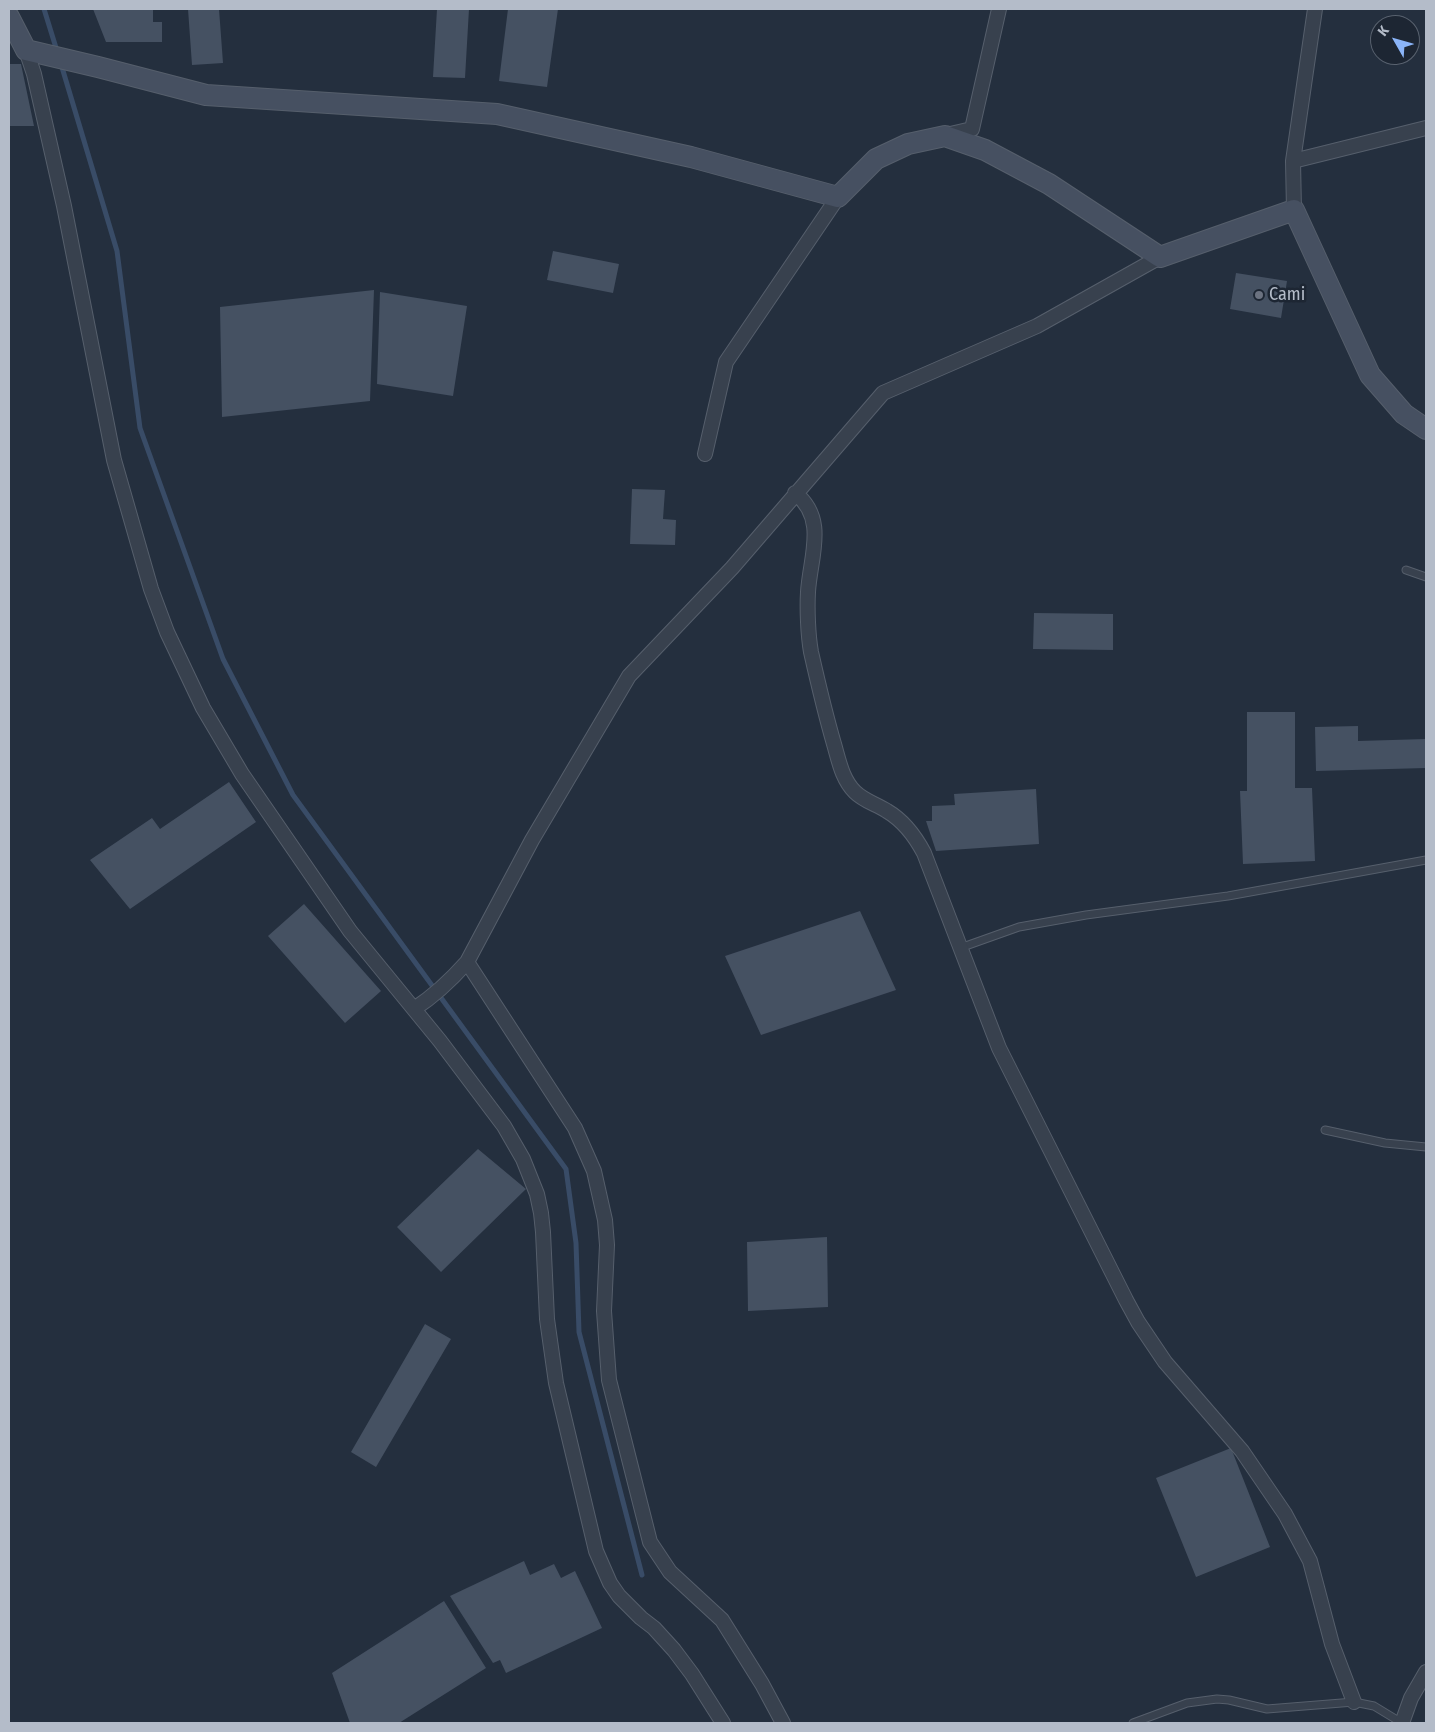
<!DOCTYPE html>
<style>
body{margin:0}
#map{position:relative;width:1435px;height:1732px;overflow:hidden;background:#242f3e;font-family:"Fira Sans Condensed",sans-serif}
canvas{display:block}
.frame{position:absolute;inset:0;border:10px solid #b4bcc9;pointer-events:none}
.north{position:absolute;left:1370px;top:15px;width:50px;height:50px;box-sizing:border-box;background:#1d2633;border:1px solid #59626f;border-radius:50%;rotate:308deg;font-size:14px;font-weight:700;line-height:20px;text-align:center;color:#b4bcc9}
.north::after{content:'';display:block;margin:auto;width:18px;height:22px;background:#8ab4f8;clip-path:polygon(50% 0,100% 100%,50% 72%,0 100%)}
</style>
<div id="map">
<canvas width="1435" height="1732"></canvas>
<div class="frame"></div>
<div class="north">K</div>
</div>
<script>
const ctx = document.querySelector('canvas').getContext('2d');
ctx.lineJoin = 'round';
function stroke(path, color, width, dash) { ctx.strokeStyle = color; ctx.lineWidth = width; ctx.lineCap = dash ? 'butt' : 'round'; ctx.setLineDash(dash || []); ctx.stroke(path); }
function fillPath(path, color) { ctx.fillStyle = color; ctx.fill(path, 'evenodd'); }
function drawText(font, color, halo, rows, align = 'center') {
  ctx.font = font + ' "Fira Sans Condensed",sans-serif'; ctx.lineWidth = 5; ctx.setLineDash([]); ctx.textBaseline = 'middle'; ctx.strokeStyle = halo; ctx.fillStyle = color; for (const [text, x, y, turn = 0] of rows) {
    ctx.save(); ctx.translate(x, y); ctx.rotate((+turn || 0) * Math.PI / 180); ctx.textAlign = isNaN(turn) ? turn : align; if (halo) ctx.strokeText(text, 0, 0); ctx.fillText(text, 0, 0); ctx.restore();
  }
}
stroke(new Path2D(`
 M44,9L57,51
 M61,64L117,251L140,428L223,659L293,795L566,1169L576,1243L579,1332L642,1575`), '#394c67', 5);
fillPath(new Path2D(`
 M93,9H153V22H162V42H106Z
 M188,9H219L223,63L192,65Z
 M437,9H469L465,78L433,77Z
 M508,9H558L547,87L499,81Z
 M9,64H21L34,126H9Z
 M553,251L619,264L613,293L547,280Z
 M1236,273L1287,281L1281,318L1230,309Z
 M374,290L370,401L222,417L220,307Z
 M380,292L467,306L453,396L377,384Z
 M632,489L665,490L663,519L676,520L675,545L630,544Z
 M1034,613L1113,614V650L1033,649Z
 M1247,712H1295V788H1312L1315,861L1243,864L1240,791H1247Z
 M1358,726V741L1426,739V768L1316,771L1315,727Z
 M229,782L256,822L130,909L90,860L152,818L160,829Z
 M1036,789L1039,844L936,851L926,821H932V806L955,805L954,794Z
 M304,904L381,991L345,1023L268,936Z
 M860,911L896,990L761,1035L725,956Z
 M478,1149L526,1189L441,1272L397,1227Z
 M827,1237L828,1307L748,1311L747,1242Z
 M425,1324L451,1339L376,1467L351,1452Z
 M1231,1448L1270,1547L1196,1577L1156,1478Z
 M524,1561L530,1575L554,1564L561,1578L575,1571L602,1628L506,1673L500,1660L493,1663L450,1596Z
 M444,1601L486,1668L399,1723H350L332,1673Z`), '#455162');
const lane = new Path2D(`
 M1406,570L1426,577
 M960,948L1019,927L1086,915L1228,896L1426,860
 M1325,1130L1385,1143L1426,1147
 M1133,1723L1187,1703L1217,1699L1229,1700L1267,1709L1354,1702L1374,1706L1402,1723`);
const street = new Path2D(`
 M26,50L34,74L64,206L114,460L151,589L167,632L203,708L242,774L350,931L440,1041L504,1126L523,1159L537,1194L541,1213L543,1232L547,1319L556,1383L596,1551L610,1583L619,1596L641,1618L654,1628L674,1650L692,1674L723,1723
 M946,135L972,129L999,9
 M1293,161L1426,128
 M1294,210L1293,161L1315,9
 M705,454L726,362L838,197
 M795,493C828,519 810,557 808,592C807,609 808,635 811,652C818,683 825,713 834,744C839,761 842,779 855,792C864,801 876,804 887,811C904,821 915,836 924,853L999,1048L1126,1300L1138,1322L1165,1362L1242,1451L1285,1514L1310,1561L1332,1644L1354,1702
 M467,962L575,1128L594,1171L605,1220L607,1245L604,1311L609,1380L650,1542L670,1572L722,1620L762,1684L783,1723
 M414,1009C434,996 451,980 467,962L532,840L629,676L732,568L883,393L1037,326L1160,257
 M1402,1723L1411,1698L1426,1672`);
const secondary = new Path2D(`
 M9,17L26,50L98,67L206,95L497,114L691,157L838,197L876,159L908,144L945,136L985,150L1049,184L1160,257L1294,210L1370,375L1404,414L1426,429`);
stroke(lane, '#565f6c', 9);
stroke(street, '#565f6c', 16);
stroke(secondary, '#565f6c', 22);
stroke(lane, '#38414e', 7);
stroke(street, '#38414e', 14);
stroke(secondary, '#465061', 20);
for (const [x, y, r, color] of [
 [1259,295,5,"#6b7280"]
]) { const dot = new Path2D(); dot.arc(x, y, r, 0, 2 * Math.PI); ctx.fillStyle = color; ctx.fill(dot); stroke(dot, '#1d2633', 2); }
drawText('18px', '#b4bcc9', '#1d2633', [
 ["Cami",1269,295]
], 'left');
</script>
